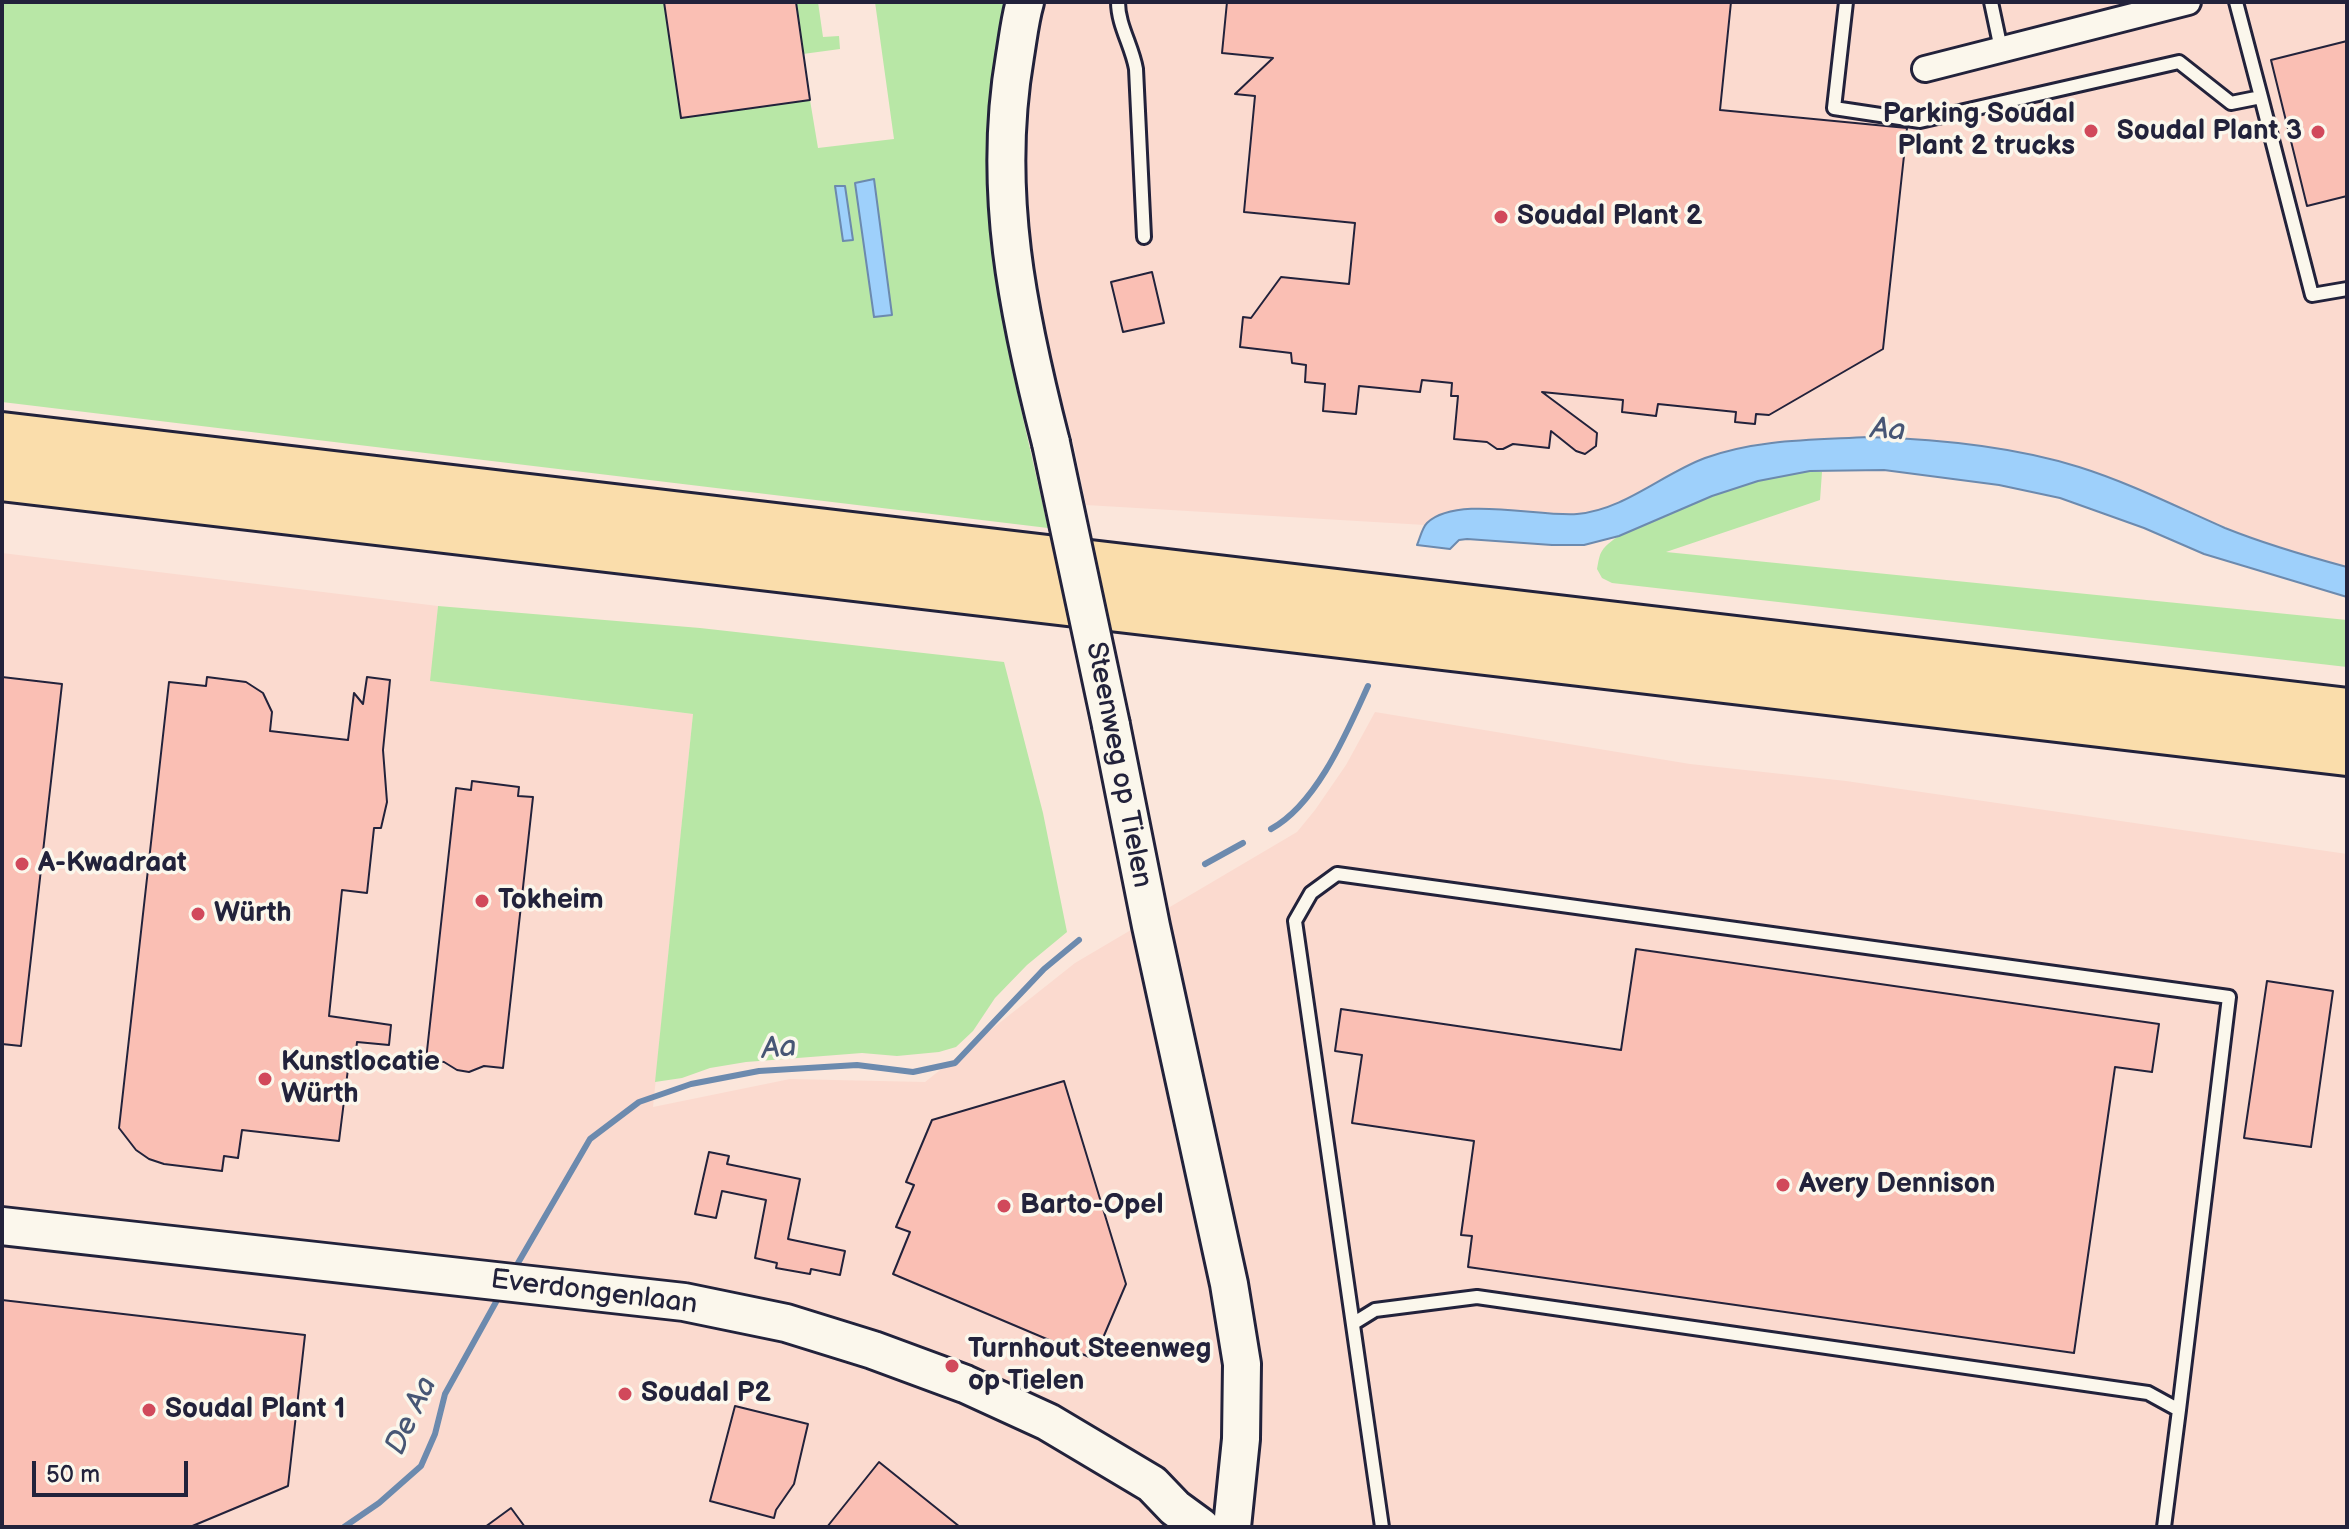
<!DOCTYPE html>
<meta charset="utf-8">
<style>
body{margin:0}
#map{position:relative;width:2349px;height:1529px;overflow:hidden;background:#fbe6db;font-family:"Balsamiq Sans",sans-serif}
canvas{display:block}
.frame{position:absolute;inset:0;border:4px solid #22223b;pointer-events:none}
.scale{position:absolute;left:32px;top:1461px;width:156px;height:36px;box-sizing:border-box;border:4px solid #22223b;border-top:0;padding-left:10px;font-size:24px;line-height:28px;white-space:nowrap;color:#22223b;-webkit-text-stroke:6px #fbf7ec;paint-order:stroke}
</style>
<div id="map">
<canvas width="2349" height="1529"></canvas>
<div class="frame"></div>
<div class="scale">50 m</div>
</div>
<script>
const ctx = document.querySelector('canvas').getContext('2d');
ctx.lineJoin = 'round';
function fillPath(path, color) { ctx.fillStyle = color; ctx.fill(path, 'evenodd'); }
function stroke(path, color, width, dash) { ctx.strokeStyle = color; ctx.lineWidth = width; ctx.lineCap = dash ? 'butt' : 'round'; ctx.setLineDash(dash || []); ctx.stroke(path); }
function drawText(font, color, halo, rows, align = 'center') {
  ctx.font = font + ' "Balsamiq Sans",sans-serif'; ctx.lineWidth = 7; ctx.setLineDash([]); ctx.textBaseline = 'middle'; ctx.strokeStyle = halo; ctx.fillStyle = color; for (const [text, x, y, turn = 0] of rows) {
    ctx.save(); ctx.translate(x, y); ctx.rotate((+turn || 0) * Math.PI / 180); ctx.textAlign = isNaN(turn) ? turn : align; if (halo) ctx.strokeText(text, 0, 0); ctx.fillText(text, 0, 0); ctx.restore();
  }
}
fillPath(new Path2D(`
 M1044,2H2347V567L2267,544L2077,466L1986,448L1906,438L1868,437L1756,444L1709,457L1678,469L1633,496L1596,511L1580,514L1436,517L1425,525L1086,505L1074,446L1046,342L1034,276L1027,206L1026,151L1030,88L1038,22Z
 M2,553L438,606L431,681L693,714L653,1107L790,1079L925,1082L1075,963L1297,832L1315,810L1346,765L1375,712L1690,764L1846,781L2347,854V1527H2Z`), '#fbdacf');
fillPath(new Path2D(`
 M2,2H664L681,118L810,100L818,148L894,139L875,2H1009C1001,64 987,128 989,191C992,305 1024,417 1048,528L2,402Z
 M796,2H818L823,37L839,36L840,49L803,54Z
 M1810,471L1822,472L1820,500L1666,552L2347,620V667L1612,583L1602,578L1597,569C1598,564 1599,555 1602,551C1617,526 1725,490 1755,482C1773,477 1792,474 1810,471Z
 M438,606L700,628L1004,662L1043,813L1067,932L1027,965L995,998L973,1031L956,1047L939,1052L897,1056L862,1053L746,1062L710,1068L682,1078L655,1082L693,714L430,681Z`), '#b8e7a6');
const water = new Path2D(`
 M874,179L892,315L874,317L855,183Z
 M835,186H845L853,240L843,241Z
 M1868,437C1938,439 2012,446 2079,467C2130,483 2177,507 2225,528C2265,544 2306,556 2347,567V597L2204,554L2144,528L2060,498L1999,485L1884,470L1810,471L1758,481L1712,496L1619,536L1584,545H1552L1467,539L1459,540L1450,549L1417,545C1420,538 1422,528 1427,523C1456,495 1538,517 1577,514C1624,510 1662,474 1705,458C1757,439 1813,440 1868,437Z`);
fillPath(water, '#9ed0fb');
stroke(water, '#6c8aae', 2);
stroke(new Path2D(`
 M1271,829C1317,804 1347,732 1368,686
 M1205,864L1243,843
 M518,1263L590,1139L639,1102L691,1084L759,1071L857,1065L913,1072L955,1063L1044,969L1079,940
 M344,1527L379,1503L421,1466L435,1434L445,1394L496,1302`), '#6c8aae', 6);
const building = new Path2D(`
 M664,2H796L810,100L681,118Z
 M1227,2H1731L1720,110L1907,128L1883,349L1769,415L1756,414L1755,424L1735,422L1736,412L1658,404L1656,416L1622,412L1623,400L1542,392L1597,433L1596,446L1585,454L1576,451L1551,431L1549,448L1513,444L1503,449H1497L1487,442L1454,439L1458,396H1451L1452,383L1422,380L1420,392L1359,386L1356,414L1323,411L1325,384L1305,382L1306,365L1292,363L1291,353L1240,347L1243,317L1251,318L1281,277L1349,284L1355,223L1244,212L1255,96L1235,94L1273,58L1222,53Z
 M2347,41V196L2307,206L2271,60Z
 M1152,272L1164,323L1123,332L1111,282Z
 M2,677L62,684L21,1046L2,1044Z
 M207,677L246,682L263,693L272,712L270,731L348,740L354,693L363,704L367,677L390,680L383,750L387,802L381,828H374L367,893L342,890L329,1016L391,1025L389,1045L357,1042L354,1070L348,1069L339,1141L242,1130L238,1158L224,1156L222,1171L164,1164L149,1159L136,1150L119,1128L169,682L206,686Z
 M472,781L519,787L518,796L533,797L503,1068L484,1066L469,1072L457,1070L444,1062L426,1060L456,788L471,790Z
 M1636,949L2159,1024L2152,1072L2115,1067L2074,1353L1468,1267L1472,1236L1461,1235L1474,1141L1352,1123L1362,1055L1335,1051L1341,1009L1621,1050Z
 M2267,981L2333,991L2311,1147L2244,1138Z
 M1064,1081L1126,1284L1094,1359L893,1274L910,1232L896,1227L914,1185L906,1182L932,1120Z
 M709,1152L729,1156L727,1164L800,1179L788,1239L845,1251L840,1275L811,1269L810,1274L776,1268L777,1263L755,1258L766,1200L722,1191L716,1218L695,1214Z
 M2,1300L305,1335L288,1486L190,1527H2Z
 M735,1406L808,1424L794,1484L776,1510L774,1518L710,1501Z
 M879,1462L960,1527H827Z
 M511,1508L525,1527H485Z`);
fillPath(building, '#fabfb4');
stroke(building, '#22223b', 2);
const lane = new Path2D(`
 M1118,2C1118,25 1132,46 1136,69L1144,237
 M1846,2L1834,108L1920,121L2179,62L2231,103L2261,97L2236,2
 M1991,2L2001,49
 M2261,97L2312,295L2347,289
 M1354,1323L1375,1310L1477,1297L2148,1393L2179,1410L2164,1527
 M1382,1527L1295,921L1311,893L1337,874L2229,997L2179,1410`);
const street = new Path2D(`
 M1925,69L2188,2`);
const secondary = new Path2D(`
 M1025,2C1020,19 1018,38 1015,56C992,190 1018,314 1051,443
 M1111,725L1151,926L1229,1284L1242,1364L1241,1439L1232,1527
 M2,1226L684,1302L786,1323L873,1350L965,1384L1048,1422L1152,1484L1175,1508L1201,1527`);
const highway = new Path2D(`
 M2,435L2347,711
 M2,478L2347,753`);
stroke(lane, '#22223b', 18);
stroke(street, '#22223b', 30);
stroke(secondary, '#22223b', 42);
stroke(highway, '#22223b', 50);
stroke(lane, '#fbf7ec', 12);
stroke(street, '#fbf7ec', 24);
stroke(secondary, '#fbf7ec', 36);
stroke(highway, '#faddab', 44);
const secondaryBridge = new Path2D(`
 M1051,443L1111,725`);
stroke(secondaryBridge, '#22223b', 42, []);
stroke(secondaryBridge, '#fbf7ec', 36);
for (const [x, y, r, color] of [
 [2091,131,8,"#d1495b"],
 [2318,132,8,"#d1495b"],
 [1501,217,8,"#d1495b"],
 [22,864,8,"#d1495b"],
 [482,901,8,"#d1495b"],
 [198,914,8,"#d1495b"],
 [265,1079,8,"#d1495b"],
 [1783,1185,8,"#d1495b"],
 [1004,1206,8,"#d1495b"],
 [952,1366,8,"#d1495b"],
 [625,1394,8,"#d1495b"],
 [149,1410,8,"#d1495b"]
]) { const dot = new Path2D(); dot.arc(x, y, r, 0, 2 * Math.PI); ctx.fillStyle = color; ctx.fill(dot); stroke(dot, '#fbf7ec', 3); }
drawText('bold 28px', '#22223b', '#fbf7ec', [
 ["Parking Soudal",2075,115,"right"],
 ["Plant 2 trucks",2075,147,"right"],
 ["Soudal Plant 3",2302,132,"right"],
 ["Soudal Plant 2",1517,217],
 ["A-Kwadraat",38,864],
 ["Tokheim",498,901],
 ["Würth",214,914],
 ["Kunstlocatie",281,1063],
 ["Würth",281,1095],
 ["Avery Dennison",1799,1185],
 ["Barto-Opel",1020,1206],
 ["Turnhout Steenweg",968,1350],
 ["op Tielen",968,1382],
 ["Soudal P2",641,1394],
 ["Soudal Plant 1",165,1410]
], 'left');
drawText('28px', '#22223b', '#fbf7ec', [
 ["Steenweg op Tielen",1118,765,79],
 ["Everdongenlaan",594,1293,7]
]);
drawText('italic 30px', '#475675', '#fbf7ec', [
 ["Aa",1888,431,4],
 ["Aa",779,1049,-5],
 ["De Aa",412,1416,-65]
]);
</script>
